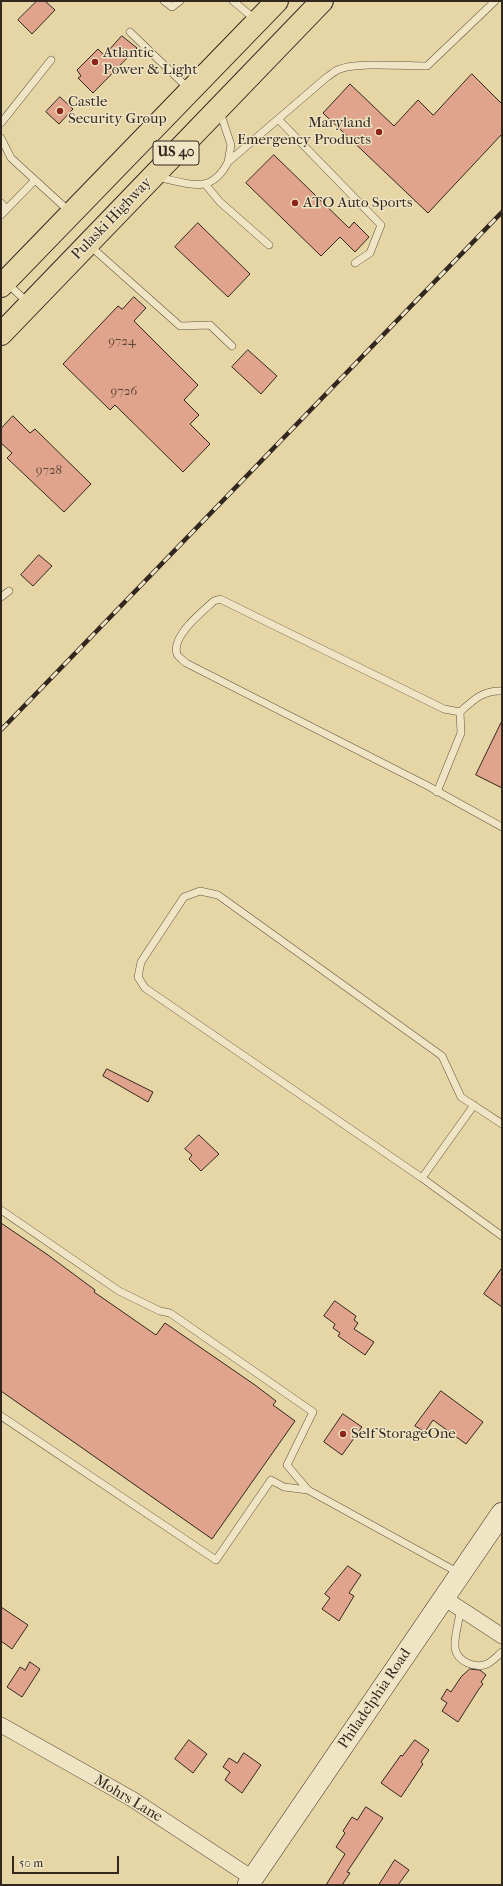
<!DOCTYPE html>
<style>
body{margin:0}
#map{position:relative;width:503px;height:1886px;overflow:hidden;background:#e7d6a5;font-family:"IM FELL French Canon",serif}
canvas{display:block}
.frame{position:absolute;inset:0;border:2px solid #32271f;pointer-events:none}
.scale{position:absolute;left:12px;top:1856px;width:107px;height:18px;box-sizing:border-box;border:2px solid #32271f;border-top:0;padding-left:5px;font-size:12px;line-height:14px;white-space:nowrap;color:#32271f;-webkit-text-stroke:3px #efe4c4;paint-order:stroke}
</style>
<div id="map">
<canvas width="503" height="1886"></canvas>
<div class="frame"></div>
<div class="scale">50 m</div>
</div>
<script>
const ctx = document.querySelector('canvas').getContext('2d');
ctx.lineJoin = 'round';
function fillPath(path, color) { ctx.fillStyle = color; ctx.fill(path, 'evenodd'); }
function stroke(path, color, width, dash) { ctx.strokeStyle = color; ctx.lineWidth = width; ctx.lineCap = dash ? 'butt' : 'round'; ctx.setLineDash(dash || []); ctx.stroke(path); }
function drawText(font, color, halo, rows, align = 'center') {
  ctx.font = font + ' "IM FELL French Canon",serif'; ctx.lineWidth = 3; ctx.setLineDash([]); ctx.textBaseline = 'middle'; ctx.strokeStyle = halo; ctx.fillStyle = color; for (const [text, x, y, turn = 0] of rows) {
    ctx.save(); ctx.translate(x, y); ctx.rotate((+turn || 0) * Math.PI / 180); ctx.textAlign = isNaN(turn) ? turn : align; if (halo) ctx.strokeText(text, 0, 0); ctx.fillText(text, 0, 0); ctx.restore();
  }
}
const building = new Path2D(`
 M37,1H45L55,10L32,34L18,20Z
 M122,36L137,48L93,93L78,78L81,76L77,70L98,49L104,55Z
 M472,74L502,104V134L428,213L323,113L350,84L394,126L418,100L433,115Z
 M60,97L73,109L59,124L46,112Z
 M274,155L349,228L354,222L369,237L355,252L340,237L321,256L246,183Z
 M198,223L250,274L228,297L175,247Z
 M134,297L146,308L134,321L198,385L184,400L199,415L190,424L210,444L183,472L115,405L110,410L63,364L118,306L122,309Z
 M248,350L277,376L261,394L232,367Z
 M13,416L30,433L35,429L91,484L64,512L7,458L12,453L1,443V429Z
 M39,555L52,566L33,586L21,575Z
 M502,721V788L476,775Z
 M107,1069L153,1092L148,1102L103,1076Z
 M199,1135L219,1154L201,1171L189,1159L192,1155L185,1149Z
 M1,1223L48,1255L95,1290L94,1292L156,1335L165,1323L255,1385L276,1401L273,1405L295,1421L212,1539L1,1391Z
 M502,1268V1307L484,1294Z
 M335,1301L356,1316L354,1320L358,1323L354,1329L374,1342L365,1355L338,1336L340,1333L333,1328L335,1324L324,1316Z
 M441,1391L483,1422L466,1444L433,1420L425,1432L415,1426Z
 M343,1414L362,1427L342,1455L324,1442Z
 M348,1566L361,1575L349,1593L354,1596L339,1621L322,1609L330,1598L325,1594Z
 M1,1607L28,1625L12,1649L1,1641Z
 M30,1662L40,1669L22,1697L7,1687L20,1667L25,1670Z
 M470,1669L480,1670L486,1675L481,1682L483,1684L479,1689L458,1722L442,1711L447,1703L441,1699L447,1689L451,1692L461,1677Z
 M189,1740L207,1754L193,1773L175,1759Z
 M415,1740L429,1750L421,1762L423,1764L401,1797L381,1783L401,1755L402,1756Z
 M244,1753L261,1765L242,1793L225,1780L230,1772L223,1767L229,1758L237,1763Z
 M366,1807L383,1818L347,1872L350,1873L342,1885H326L345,1854L336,1847L345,1833L343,1831L352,1817L357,1820Z
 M395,1860L409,1870L398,1885H379Z`);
fillPath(building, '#e0a48c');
stroke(building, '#32271f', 1);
const service = new Path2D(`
 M164,1L172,7L180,1
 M233,1L256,20
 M130,32L189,89
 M220,112L231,145L228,162
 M278,119L381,225L370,253L355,263
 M1,123L51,60
 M1,138L11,158L70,212
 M157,177C188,183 211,196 228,162L327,77C331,75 335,70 340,69C357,62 407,66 427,66L495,1
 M205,184L220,202L269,245
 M1,203L7,209
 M1,215L35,180
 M89,245L180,326L210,325L232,346
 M7,283L27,302
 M1,597L9,591
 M460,712L444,709L220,599L214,601C202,612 171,636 177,654C178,657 183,660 186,663L426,785L502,827
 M437,792L461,733L460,712C473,700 483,690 502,691
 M502,1124L461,1097L442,1056L218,895L200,891L184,897L141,962L138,977L145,988L422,1178L502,1236
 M422,1178L474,1105
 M1,1210L119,1291L160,1311L170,1313L313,1412L287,1465L308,1490L459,1573
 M1,1416L216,1560L271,1480L284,1487L308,1490
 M461,1608C459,1621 454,1636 455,1648C457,1662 476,1669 487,1664C493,1661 497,1656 502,1652`);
const minor = new Path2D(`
 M444,1598L502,1636
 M1,1725L132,1799L252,1878`);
const secondary = new Path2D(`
 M248,1885L502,1513`);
const trunk = new Path2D(`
 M1,286L277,1
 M1,334L322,1`);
stroke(service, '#5f5340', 8);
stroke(minor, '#5f5340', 16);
stroke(secondary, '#32271f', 22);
stroke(trunk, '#32271f', 24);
stroke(service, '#efe4c4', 7);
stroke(minor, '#efe4c4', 15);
stroke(secondary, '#efe4c4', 21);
stroke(trunk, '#e7d6a5', 22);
const rail = new Path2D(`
 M1,730L502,212`);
stroke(rail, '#32271f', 4.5);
stroke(rail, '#efe4c4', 3, [9]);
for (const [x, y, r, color] of [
 [95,62,4,"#8f2418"],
 [60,111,4,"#8f2418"],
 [379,132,4,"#8f2418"],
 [295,203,4,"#8f2418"],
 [343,1434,4,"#8f2418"]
]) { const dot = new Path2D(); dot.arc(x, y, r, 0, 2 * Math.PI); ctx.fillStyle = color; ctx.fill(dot); stroke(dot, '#efe4c4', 1.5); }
drawText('13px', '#5e463a', null, [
 ["9724",122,342],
 ["9726",124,392],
 ["9728",49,471]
]);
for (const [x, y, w] of [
 [176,153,46]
]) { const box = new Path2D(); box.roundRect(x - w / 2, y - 12, w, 24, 3); ctx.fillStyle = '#efe4c4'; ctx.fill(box); stroke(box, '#32271f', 1); }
drawText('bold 14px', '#32271f', null, [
 ["US 40",176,153]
]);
drawText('15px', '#32271f', '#efe4c4', [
 ["Atlantic",103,53],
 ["Power & Light",103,70],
 ["Castle",68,102],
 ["Security Group",68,119],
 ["Maryland",371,123,"right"],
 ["Emergency Products",371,140,"right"],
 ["ATO Auto Sports",303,203],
 ["Self StorageOne",351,1434]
], 'left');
drawText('15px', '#32271f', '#efe4c4', [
 ["Pulaski Highway",112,219,-46],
 ["Philadelphia Road",375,1699,-56],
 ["Mohrs Lane",128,1799,31]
]);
</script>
